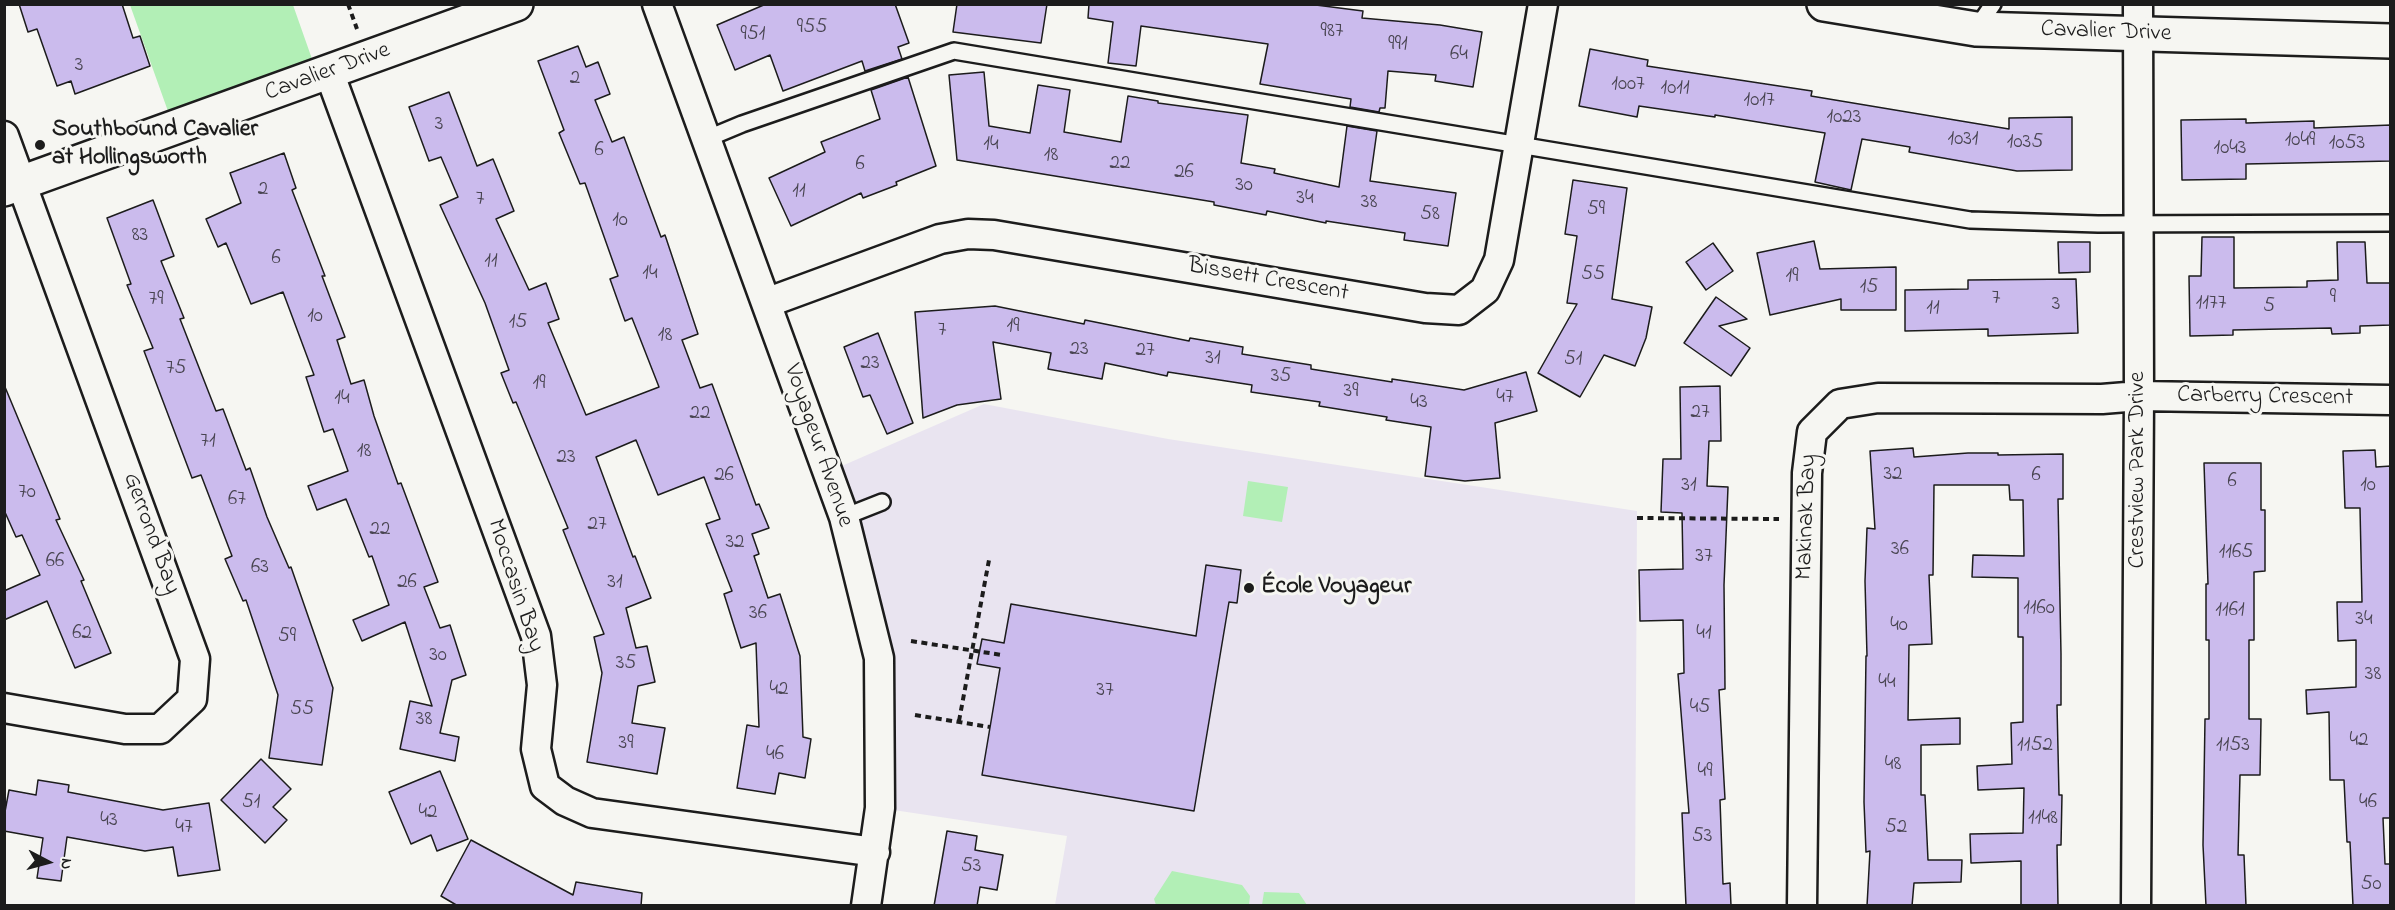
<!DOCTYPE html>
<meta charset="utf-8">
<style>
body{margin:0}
#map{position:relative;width:2395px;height:910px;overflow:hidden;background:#f6f6f2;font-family:"Indie Flower",sans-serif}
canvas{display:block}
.frame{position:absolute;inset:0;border:6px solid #1c1c1c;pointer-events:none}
.north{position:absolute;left:18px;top:832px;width:60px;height:60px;-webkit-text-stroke:4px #f6f6f2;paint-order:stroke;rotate:96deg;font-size:16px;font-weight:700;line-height:24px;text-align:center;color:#1c1c1c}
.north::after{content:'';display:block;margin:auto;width:21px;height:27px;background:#1c1c1c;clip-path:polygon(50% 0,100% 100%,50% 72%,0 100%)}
</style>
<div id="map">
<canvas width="2395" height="910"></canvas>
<div class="frame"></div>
<div class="north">N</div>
</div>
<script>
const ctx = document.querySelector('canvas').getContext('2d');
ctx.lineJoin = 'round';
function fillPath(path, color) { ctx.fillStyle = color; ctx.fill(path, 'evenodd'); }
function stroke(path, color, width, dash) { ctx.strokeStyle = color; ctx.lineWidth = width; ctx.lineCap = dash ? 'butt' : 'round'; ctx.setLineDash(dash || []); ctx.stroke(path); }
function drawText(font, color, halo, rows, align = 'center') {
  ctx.font = font + ' "Indie Flower",sans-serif'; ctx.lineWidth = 6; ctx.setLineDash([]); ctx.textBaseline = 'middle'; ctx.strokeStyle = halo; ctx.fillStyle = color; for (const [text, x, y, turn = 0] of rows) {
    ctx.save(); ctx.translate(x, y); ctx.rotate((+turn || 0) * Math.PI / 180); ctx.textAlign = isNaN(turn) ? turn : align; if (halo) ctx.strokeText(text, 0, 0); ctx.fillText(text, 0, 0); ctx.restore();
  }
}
fillPath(new Path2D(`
 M984,404L1168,439L1637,511L1635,905H1055L1067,836L880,808L879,658L828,472Z`), '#e9e4f0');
fillPath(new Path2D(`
 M130,5H293L318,76L174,128Z
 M1248,481L1288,487L1282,522L1243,516Z
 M1172,871L1242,885L1250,896L1249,905H1156L1154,899Z
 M1264,892L1299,893L1307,905H1262Z`), '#b2efb6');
const building = new Path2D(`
 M19,4H122L133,38L140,36L150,66L75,94L71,81L57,86L37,29L28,32Z
 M766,4H895L909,43L898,47L902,59L865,71L862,61L783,91L770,55L735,70L717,25Z
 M957,4H1047L1041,43L953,32Z
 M1089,4H1308L1363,11L1362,18L1440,25L1482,32L1473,87L1435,81L1436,75L1388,71L1385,108H1380L1379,112L1350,107L1351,99L1260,84L1268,44L1141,26L1136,66L1108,63L1113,22L1088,18Z
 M578,46L586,67L598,62L610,94L595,100L612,142L624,137L661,237L665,235L698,334L682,340L700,388L712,384L756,505L759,504L769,528L752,534L759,554L754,556L768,598L780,594L800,656L803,737L811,739L805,778L779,773L775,794L737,788L747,725L759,727L756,643L741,648L724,594L732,591L706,524L720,519L704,477L658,495L636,440L596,457L633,557L635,556L651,598L626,608L636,648L647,646L655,682L638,686L632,723L665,728L657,774L587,762L602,673L594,637L604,634L563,530L568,528L516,402L513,403L501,373L509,370L485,303L440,205L458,197L441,157L429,161L409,107L449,92L477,166L493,159L514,211L496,219L529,290L546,283L559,319L548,323L586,415L659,387L632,318L625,321L610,279L618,276L585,183L580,184L559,133L564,130L538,61Z
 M1590,49L1648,60L1647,66L1812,91L1811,96L2009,129V118L2072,117V170L2017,171L1909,152L1910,147L1862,139L1851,190L1815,182L1825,133L1715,115V117L1639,106L1637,117L1579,106Z
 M984,72L989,126L1030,133L1038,85L1070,90L1064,132L1121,142L1128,96L1158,101V103L1248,115L1241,163L1275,169L1274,173L1339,187L1347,126L1377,131L1370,181L1456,193L1448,246L1404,240L1405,233L1326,221V223L1267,211L1266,215L1214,205V202L957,160L949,75Z
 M908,77L936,166L896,182L897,185L863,198L861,193L791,226L769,178L825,152L821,142L880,119L871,90Z
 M2246,119V123L2314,121V128L2391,125V161L2246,164V179L2182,180L2181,120Z
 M284,153L296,188L292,190L325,276H322L345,337L337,340L351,384L364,380L374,416L398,484L401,483L438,582L424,587L440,628L450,625L466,675L452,680L440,733L459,737L455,761L400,749L410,701L432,706L405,622L362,641L353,620L389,605L372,556L369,557L346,499L317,510L308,486L348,471L333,429L324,432L306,377L314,375L283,292L251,304L226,243L218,247L206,219L241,203L230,173Z
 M1573,180L1627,188L1612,299L1652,307L1646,338L1635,366L1604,355L1580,397L1538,373L1577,304L1567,303L1577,236L1565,234Z
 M153,200L174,256L161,261L184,318L180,319L216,411L223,409L246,470L250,468L267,517L289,568L291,567L333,688L322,765L269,758L278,695L246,600L243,601L225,559L232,556L201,475L192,478L144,351L153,348L127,285L131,284L107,218Z
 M2202,237H2234V288L2307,287V281L2338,280L2337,242H2365L2367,283H2391V325L2360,326V333L2332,334L2331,328L2233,330V335L2190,336L2189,276H2201Z
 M1814,241L1820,269L1896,267V310H1841V299L1770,315L1757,253Z
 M2058,242H2090V272L2059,273Z
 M1713,243L1733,271L1706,290L1686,262Z
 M2076,279L2078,333L1988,336V329L1905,331V290L1968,289V280Z
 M1716,297L1747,319L1719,326L1750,348L1731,376L1684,343Z
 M995,306L1084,324L1085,320L1189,341L1190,338L1243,347L1242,354L1311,365V369L1392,382V379L1464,390L1526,372L1537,411L1495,423L1500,478L1465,481L1425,476L1431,427L1386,420L1387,417L1319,406L1320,402L1251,392L1252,385L1168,372L1167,376L1105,363L1102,379L1048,369L1051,353L993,342L1001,399L957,405L923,418L915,312Z
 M878,333L913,423L887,434L870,395L863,397L844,347Z
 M1720,386L1721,441H1709L1707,486L1728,487L1724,585L1725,689L1719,690L1725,799L1720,800L1723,884L1730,883L1731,906H1686L1682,813H1689L1678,674L1684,673L1683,620L1640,621L1639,570L1683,569L1682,513L1661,512L1663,459H1681L1680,387Z
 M5,387L60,519L56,520L84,580L81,581L111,653L75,668L47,601L4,620V591L40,575L22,535L16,537L4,510Z
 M1913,448L1914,457L1968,453H1998V455L2063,454V499H2058L2061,654V705H2057L2059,795H2062L2061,845H2057L2058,906H2021V861L1971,863L1970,834L2023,833L2024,788L1978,790L1977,766L2012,764L2011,723L2023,722V637H2018V578L1972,577L1973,555L2024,556L2023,500H2010L2009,485H1934L1933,575H1929L1932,644L1909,645L1908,720L1960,718V744L1921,745V795H1925L1928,860H1962L1961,882L1914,883L1912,906H1867L1870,851L1866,852L1864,802L1866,656H1867L1865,581L1867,528L1875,529L1870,451Z
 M2375,450L2376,467L2391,466V818H2383L2385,864H2391V906H2353L2350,842H2347L2344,780H2330L2329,712L2307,714L2306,690L2356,687V640L2338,641L2337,602H2362L2360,508H2345L2343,451Z
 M2204,463H2261V510H2265V571L2254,572V640H2249V719H2261L2260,775H2240L2238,855H2244L2246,906H2206L2203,845L2205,719H2209V640H2206V584H2208Z
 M1206,565L1241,570L1237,603L1229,602L1194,811L982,775L1000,668L977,664L982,639L1004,643L1011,604L1196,636Z
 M261,759L291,789L273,807L287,820L265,843L221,800Z
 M440,771L468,839L437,851L431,835L411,844L389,792Z
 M38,780L69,785L68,792L163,810L209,803L220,870L178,876L173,847L145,851L67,837L61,881L37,878L43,838L4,831V817L9,790L36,795Z
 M947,831L977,836L975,850L1003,855L997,890L980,887L977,906H934Z
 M471,840L573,895L576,882L642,893L641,906H458L441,896Z`);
fillPath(building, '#cbbbed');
stroke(building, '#1c1c1c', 1.5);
const lane = new Path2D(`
 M1976,29L1993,4
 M706,139L742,124L954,51L1970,220L2098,224L2390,223
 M844,517L882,502`);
const street = new Path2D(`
 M657,4L844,517L879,658L880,808L866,906
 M329,72L536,636L542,685L536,749L545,786L565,801L592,813L875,852
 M4,136L195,659L192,699L160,729H125L4,708
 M766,303L940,239L968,234L994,235L1425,308L1459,310L1485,290L1499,260L1543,4
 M1802,906L1807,473L1812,432L1840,404L1878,398L2102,399L2139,396L2390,400
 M2136,906L2139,396L2138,4`);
const secondary = new Path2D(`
 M1824,4L1976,29L2390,41
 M4,189L516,4`);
stroke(lane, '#1c1c1c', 20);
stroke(street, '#1c1c1c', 33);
stroke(secondary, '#1c1c1c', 38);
stroke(new Path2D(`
 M348,4L357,29
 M1637,518L1779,519
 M911,641L1002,655
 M915,715L990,727
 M959,721L989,560`), '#1c1c1c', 4, [6, 4.5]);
stroke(lane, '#f6f6f2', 15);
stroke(street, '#f6f6f2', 28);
stroke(secondary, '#f6f6f2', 33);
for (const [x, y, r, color] of [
 [40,145,6,"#1c1c1c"],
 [1249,588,6,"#1c1c1c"]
]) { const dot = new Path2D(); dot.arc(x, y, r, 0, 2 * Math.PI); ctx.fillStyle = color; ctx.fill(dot); stroke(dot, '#f6f6f2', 2); }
drawText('21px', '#484450', null, [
 ["955",812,29],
 ["987",1332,33],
 ["951",753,36],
 ["991",1398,46],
 ["64",1459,56],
 ["3",79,67],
 ["2",575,80],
 ["1007",1628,86],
 ["1011",1675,90],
 ["1017",1759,102],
 ["1023",1844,119],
 ["3",439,126],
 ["1031",1963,141],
 ["1049",2300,142],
 ["1035",2025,144],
 ["1053",2347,145],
 ["14",991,146],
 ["1043",2230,150],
 ["6",599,152],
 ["18",1051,157],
 ["22",1120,165],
 ["6",860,166],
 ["26",1184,174],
 ["30",1244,187],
 ["2",263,191],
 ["11",799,193],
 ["34",1305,200],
 ["7",480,201],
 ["38",1369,204],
 ["59",1596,211],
 ["58",1430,216],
 ["10",620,222],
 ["83",140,237],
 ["6",276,260],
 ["11",491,263],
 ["14",650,275],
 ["55",1593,276],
 ["19",1792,278],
 ["15",1869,289],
 ["9",2333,299],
 ["7",1996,300],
 ["79",156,301],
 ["1177",2211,305],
 ["3",2056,306],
 ["5",2269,308],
 ["11",1933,310],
 ["10",315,318],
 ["15",518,324],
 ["19",1013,328],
 ["7",942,332],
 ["18",665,337],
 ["23",1079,351],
 ["27",1145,352],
 ["31",1213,360],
 ["51",1573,361],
 ["23",870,365],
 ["75",176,370],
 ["35",1281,378],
 ["19",539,385],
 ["39",1351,393],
 ["47",1505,399],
 ["14",342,400],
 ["43",1419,404],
 ["27",1700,414],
 ["22",700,415],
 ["71",208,443],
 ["18",364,453],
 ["23",566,459],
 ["32",1893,476],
 ["26",724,477],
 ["6",2036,477],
 ["6",2232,483],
 ["31",1689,487],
 ["10",2368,487],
 ["70",27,494],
 ["67",237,501],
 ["27",597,526],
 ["22",380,531],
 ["32",735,544],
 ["36",1900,551],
 ["1165",2236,554],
 ["37",1704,558],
 ["66",55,563],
 ["63",260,569],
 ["26",407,584],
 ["31",615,584],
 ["1160",2039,610],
 ["1161",2230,612],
 ["36",758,615],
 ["34",2364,621],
 ["40",1899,627],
 ["62",82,635],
 ["41",1704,635],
 ["59",287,638],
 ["30",438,657],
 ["35",626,665],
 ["38",2373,676],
 ["44",1887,684],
 ["42",779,691],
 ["37",1105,692],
 ["45",1700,709],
 ["55",302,711],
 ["38",424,721],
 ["42",2359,742],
 ["39",626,745],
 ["1152",2035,747],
 ["1153",2233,747],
 ["46",775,756],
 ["48",1893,766],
 ["49",1705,773],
 ["51",251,804],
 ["46",2368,804],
 ["42",428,814],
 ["1148",2043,820],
 ["43",109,822],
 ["47",184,829],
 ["52",1896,829],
 ["53",1702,838],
 ["53",971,868],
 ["50",2371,886]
]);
drawText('24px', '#1c1c1c', '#f6f6f2', [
 ["Cavalier Drive",2106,33,2],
 ["Cavalier Drive",328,73,-20],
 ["Bissett Crescent",1268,281,10],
 ["Carberry Crescent",2265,398,1],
 ["Voyageur Avenue",817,446,71],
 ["Crestview Park Drive",2139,470,-90],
 ["Makinak Bay",1808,517,-88],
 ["Gerrond Bay",150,534,70],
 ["Moccasin Bay",514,586,72]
]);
drawText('bold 24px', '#1c1c1c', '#f6f6f2', [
 ["Southbound Cavalier",52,131],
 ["at Hollingsworth",52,159],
 ["École Voyageur",1261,588]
], 'left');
</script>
